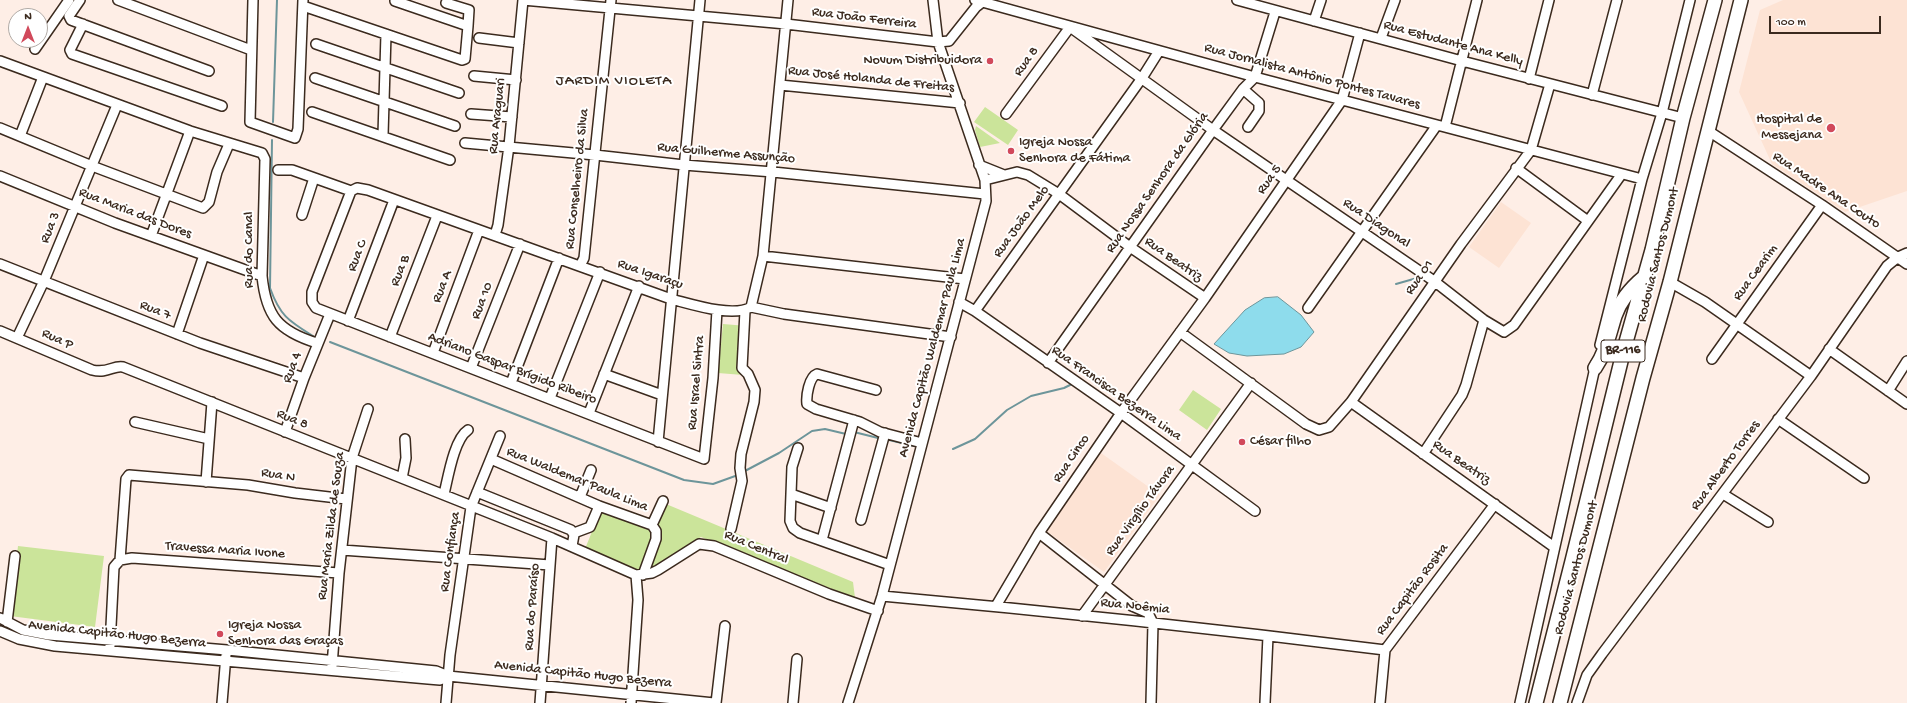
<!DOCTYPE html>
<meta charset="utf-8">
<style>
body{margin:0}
#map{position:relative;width:1907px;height:703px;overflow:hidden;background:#feeee6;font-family:"Gochi Hand",sans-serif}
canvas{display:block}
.north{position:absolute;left:8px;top:8px;width:40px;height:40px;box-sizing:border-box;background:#fff;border:1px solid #b1aaa5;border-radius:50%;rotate:0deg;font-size:11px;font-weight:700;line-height:16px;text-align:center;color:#3b2a1e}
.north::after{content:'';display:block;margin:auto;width:14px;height:18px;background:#d1495b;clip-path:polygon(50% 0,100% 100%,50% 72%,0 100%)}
.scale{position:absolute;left:1769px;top:16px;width:112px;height:18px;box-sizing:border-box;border:2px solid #3b2a1e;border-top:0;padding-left:5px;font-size:12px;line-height:14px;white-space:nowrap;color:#3b2a1e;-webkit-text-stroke:3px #fff;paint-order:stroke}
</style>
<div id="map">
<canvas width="1907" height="703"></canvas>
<div class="north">N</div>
<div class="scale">100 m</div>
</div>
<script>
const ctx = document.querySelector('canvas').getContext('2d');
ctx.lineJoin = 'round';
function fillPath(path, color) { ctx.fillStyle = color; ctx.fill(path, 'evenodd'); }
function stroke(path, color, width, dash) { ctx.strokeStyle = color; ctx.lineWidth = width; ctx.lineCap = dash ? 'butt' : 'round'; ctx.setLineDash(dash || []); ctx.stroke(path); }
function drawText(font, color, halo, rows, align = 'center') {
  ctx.font = font + ' "Gochi Hand",sans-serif'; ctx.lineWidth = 4; ctx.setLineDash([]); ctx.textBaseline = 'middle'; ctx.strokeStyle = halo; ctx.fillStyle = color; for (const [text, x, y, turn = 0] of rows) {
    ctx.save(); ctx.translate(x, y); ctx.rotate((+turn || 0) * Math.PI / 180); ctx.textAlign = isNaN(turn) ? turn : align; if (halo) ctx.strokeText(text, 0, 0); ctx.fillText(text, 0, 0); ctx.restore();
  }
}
fillPath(new Path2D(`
 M1783,0H1907V191L1845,212L1772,164L1739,92L1760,10Z
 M1501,202L1531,223L1499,268L1469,247Z
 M1101,453L1160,495L1104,572L1045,530Z`), '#fde3d4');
fillPath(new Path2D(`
 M985,107L1018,130L1008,145L974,122Z
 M976,126L1000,143L980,147L975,130Z
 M723,324L747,326L743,375L718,373Z
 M1193,390L1221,409L1207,430L1179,410Z
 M666,504L853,582L855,598L701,537L651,569L638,570L585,549L601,509L653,529Z
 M18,546L104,556L95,627L10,616Z`), '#cbe49a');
const water = new Path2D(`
 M1278,297L1301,315L1314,332L1301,347L1284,354L1247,356L1229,353L1214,344L1245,310L1264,298Z`);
fillPath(water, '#8edcec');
stroke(water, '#6d959a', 1);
stroke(new Path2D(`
 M273,122L277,0
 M272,140L270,288C280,316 289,321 313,336
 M1396,284L1417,278
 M330,342L684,480L713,484L738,475
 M854,432L878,438
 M885,439L914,446
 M953,449L975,439L1007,410L1031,396L1064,388L1074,383
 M743,472L779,453L812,431L825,429L846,434`), '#6d959a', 2);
const minor = new Path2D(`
 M80,0L69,16L71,20L209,71
 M118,0L251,50
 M253,0L250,122L295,138L298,129L303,0
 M523,0L786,24L938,42L949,41L976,7L985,0
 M975,0L1255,77L1642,179
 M1237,0L1462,61L1683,118
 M446,3L469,10L468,26
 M303,6L462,60L465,59L468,26L395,1
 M1314,21L1321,0
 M83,24L70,50L72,54L222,106
 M479,38L519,43
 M1381,38L1395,0
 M316,44L459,93
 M35,49L69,0
 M0,61L190,131L262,153L265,159L262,276C266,316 278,331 317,343
 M474,76L516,80
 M315,78L455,126
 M1529,79L1549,0
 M780,85L960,103
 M1243,89L1259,103V111L1248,127
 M1592,95L1617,0
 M312,112L450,160
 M471,114L512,117
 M1006,114L1070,27L1213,130L1434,281L1484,320L1504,332L1514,325L1621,175
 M1445,127L1477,0
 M0,128L92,166L203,208L209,202L217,172L229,144
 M1707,130L1822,205L1907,264
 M383,135L386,34
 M20,136L43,77
 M465,143L595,155L684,165L773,172L985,194
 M979,165L1004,175
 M1516,168L1588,221
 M278,170H292L351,191
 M0,176L115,223L262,276
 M985,180L1017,172L1028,175L1059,194L1130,247L1205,298
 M351,191L312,292V302L316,308L704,459L713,378L717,310
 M351,191L357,188L368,190L671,299C691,304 733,318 751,307L784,314L951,337
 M302,215L314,178
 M495,235L498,225L509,146L523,0
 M151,236L190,131
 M763,256L965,279
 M0,264L200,343L304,378
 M580,266L584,258L611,0
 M1670,282L1705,302L1811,376
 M959,302L975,311L1121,413L1255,511
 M751,307L763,256L788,0
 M1308,308L1437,125
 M975,311L1142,78L1159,51
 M348,321L394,200
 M0,331L92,370C108,374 113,365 123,367L552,538L636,575L652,573L658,570L699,544L714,546L829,594L878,611
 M1180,332L1306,424L1319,430L1329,427L1351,402L1461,244L1531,150L1550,84
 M177,334L204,255
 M390,337L437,216
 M17,338L44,281L117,105
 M1600,345L1642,179L1662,113L1690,0
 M1829,349L1907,404
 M433,353L479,230
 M1712,359L1822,205
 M1048,363L1213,130L1243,89L1255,77L1275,12
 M471,368L520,244
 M604,374L662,395
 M511,383L559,258
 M876,390L817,374C809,377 806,396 807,404L816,409L860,422L880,432L922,443
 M1888,391L1907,361
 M550,398L600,272
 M1351,402L1554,547
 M589,413L639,286
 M1778,419L1864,478
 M135,422L209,439
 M285,432L304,378L330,314
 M658,442L700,0
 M798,448L792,467L790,521L793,528L800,533L890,565
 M1423,454L1462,395L1466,385L1484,320
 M491,459L599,506L652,525
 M402,478L406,458L405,439
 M206,482L212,402
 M477,492L571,530L574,535L572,546
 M444,494C448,478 454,439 468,430
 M791,494L831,508
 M1723,494L1768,522
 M580,497L591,470
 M861,520L885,433
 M731,529L742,481L740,468L741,454L754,402L755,390L748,374L742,368L745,311
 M574,533L590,527L599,506
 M1039,533L1132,606L1148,613L1153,623L1151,703
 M822,540L854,420
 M342,550L550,565
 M120,560L126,479L129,475L248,485L295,493L346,499
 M643,575L656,539V531L652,525L663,501
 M882,596C1050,611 1218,629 1385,650
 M996,606L1039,533L1121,413L1205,298L1342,100L1360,33
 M1082,616L1251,383
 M0,618L23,630L49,635L227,650L436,671L448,676L714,703
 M7,622L15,556
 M0,631L19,639L55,646L428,679L440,680L448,676
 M110,646L114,567L120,560L132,558L339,573
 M332,666L339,573L352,458L368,409
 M222,703L226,655
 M446,703L450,655L471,507L500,436
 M540,703L552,538
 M631,703L638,600L636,575
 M716,703L725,626
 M793,703L797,659
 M848,703L882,596L986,201L985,180L938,42L933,0
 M1265,703L1268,636
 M1380,703L1385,650L1495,504
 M1520,703L1596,363
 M1577,703L1587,675L1602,654L1811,376L1887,266L1898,257L1907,253`);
const highway = new Path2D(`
 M1595,368C1606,352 1609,335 1615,316C1620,301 1632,287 1644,277
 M1536,703L1572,561L1624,349L1652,250L1683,118L1715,0
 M1560,703L1643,378L1670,282L1741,0`);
stroke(minor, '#3b2a1e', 12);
stroke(highway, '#3b2a1e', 16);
stroke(minor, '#fff', 9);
stroke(highway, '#fff', 13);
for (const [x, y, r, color] of [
 [990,61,4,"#d1495b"],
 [1831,128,5,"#d1495b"],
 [1011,151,4,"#d1495b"],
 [1242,442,4,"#d1495b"],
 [220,634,4,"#d1495b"]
]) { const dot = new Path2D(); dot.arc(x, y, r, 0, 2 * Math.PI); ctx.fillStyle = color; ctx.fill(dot); stroke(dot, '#fff', 1.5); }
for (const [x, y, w] of [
 [1623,351,44]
]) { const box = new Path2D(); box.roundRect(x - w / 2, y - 11, w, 22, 3); ctx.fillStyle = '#fff'; ctx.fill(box); stroke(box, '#3b2a1e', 1); }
drawText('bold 13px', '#3b2a1e', null, [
 ["BR-116",1623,351]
]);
drawText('14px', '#3b2a1e', '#fff', [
 ["Rua João Ferreira",864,19,7],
 ["Rua Estudante Ana Kelly",1453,44,15],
 ["Rua 8",1027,62,-54],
 ["Rua Jornalista Antônio Pontes Tavares",1312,77,15],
 ["Rua José Holanda de Freitas",871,80,6],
 ["Rua Araguari",498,116,-84],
 ["Rua Guilherme Assunção",726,154,5],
 ["Rua Conselheiro da Silva",578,179,-84],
 ["Rua 5",1270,180,-55],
 ["Rua Nossa Senhora da Glória",1158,183,-55],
 ["Rua Madre Ana Couto",1826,191,34],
 ["Rua Maria das Dores",135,214,21],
 ["Rua João Melo",1022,222,-54],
 ["Rua Diagonal",1376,224,34],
 ["Rua 3",51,228,-68],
 ["Rua do Canal",250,250,-90],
 ["Rodovia Santos Dumont",1659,255,-76],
 ["Rua C",358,256,-69],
 ["Rua Beatriz",1173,260,35],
 ["Rua B",401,271,-69],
 ["Rua Cearim",1756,273,-54],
 ["Rua Igaraçu",650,275,19],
 ["Rua 01",1420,278,-55],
 ["Rua A",443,287,-69],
 ["Rua 10",483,301,-69],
 ["Rua 7",155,311,21],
 ["Rua P",57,340,24],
 ["Avenida Capitão Waldemar Paula Lima",933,348,-75],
 ["Rua 4",293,368,-70],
 ["Adriano Gaspar Brígido Ribeiro",512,369,21],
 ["Rua Israel Sintra",697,383,-85],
 ["Rua Francisca Bezerra Lima",1116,394,35],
 ["Rua 8",292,420,22],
 ["Rua Cinco",1072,459,-56],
 ["Rua Beatriz",1461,463,35],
 ["Rua Alberto Torres",1726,466,-54],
 ["Rua N",278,476,10],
 ["Rua Waldemar Paula Lima",577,480,22],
 ["Rua Virgílio Távora",1141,511,-54],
 ["Rua Maria Zilda de Souza",332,526,-83],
 ["Rua Central",756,548,23],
 ["Travessa Maria Ivone",225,551,4],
 ["Rua Confiança",451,552,-82],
 ["Rodovia Santos Dumont",1577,568,-75],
 ["Rua Capitão Rosita",1413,590,-53],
 ["Rua do Paraíso",533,607,-86],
 ["Rua Noêmia",1135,607,6],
 ["Avenida Capitão Hugo Bezerra",117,635,6],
 ["Avenida Capitão Hugo Bezerra",583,675,6]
]);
drawText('14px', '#3b2a1e', '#fff', [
 ["Novum Distribuidora",982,61,"right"],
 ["Hospital de",1822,120,"right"],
 ["Messejana",1822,136,"right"],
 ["Igreja Nossa",1019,143],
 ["Senhora de Fátima",1019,159],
 ["César filho",1250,442],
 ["Igreja Nossa",228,626],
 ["Senhora das Graças",228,642]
], 'left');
ctx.letterSpacing = '1px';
drawText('15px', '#3b2a1e', '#fff', [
 ["JARDIM VIOLETA",614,82]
]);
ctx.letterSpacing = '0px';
</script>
